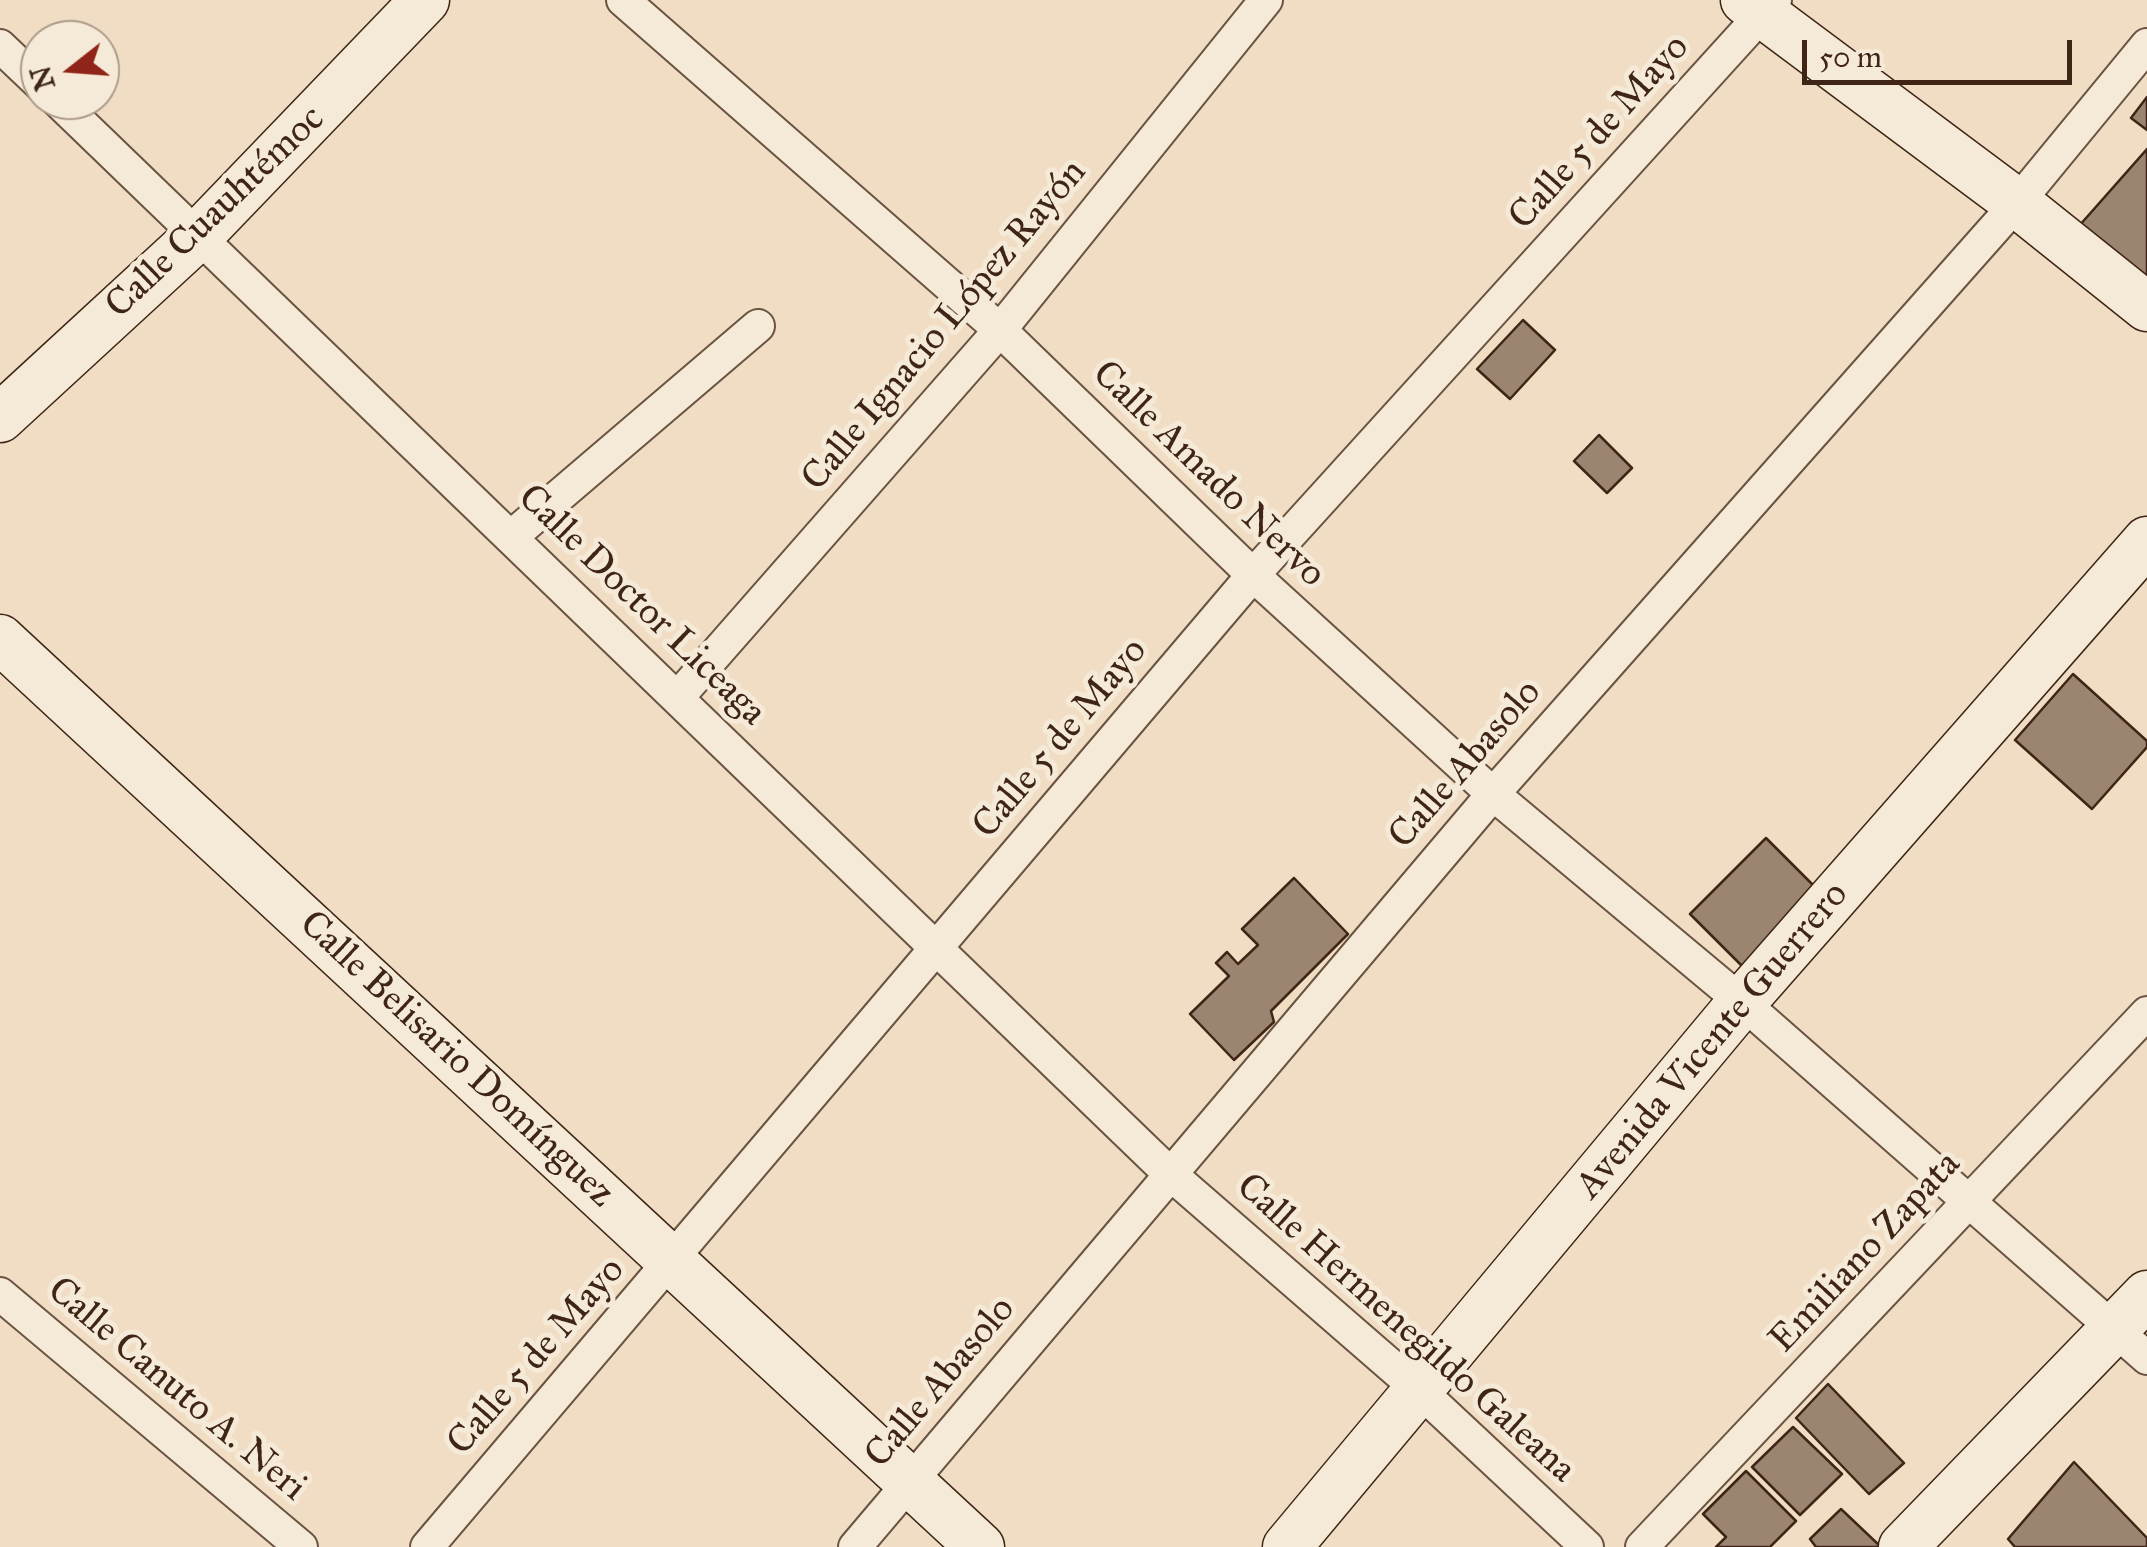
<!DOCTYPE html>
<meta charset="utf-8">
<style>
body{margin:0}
#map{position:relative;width:2147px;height:1547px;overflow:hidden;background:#f0ddc3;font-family:"IM FELL Great Primer",serif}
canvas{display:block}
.north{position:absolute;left:20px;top:20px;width:100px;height:100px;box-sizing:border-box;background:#f5e9d8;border:2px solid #ac9b8a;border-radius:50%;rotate:253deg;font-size:28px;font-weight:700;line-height:40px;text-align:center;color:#3e2516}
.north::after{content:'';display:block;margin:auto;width:35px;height:45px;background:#8f2418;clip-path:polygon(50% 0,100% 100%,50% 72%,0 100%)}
.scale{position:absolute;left:1802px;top:40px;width:270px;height:45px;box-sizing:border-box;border:5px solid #3e2516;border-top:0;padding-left:12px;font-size:30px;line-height:35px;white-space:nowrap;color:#3e2516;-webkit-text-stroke:8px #f5e9d8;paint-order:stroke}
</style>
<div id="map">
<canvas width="2147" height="1547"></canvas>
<div class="north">N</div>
<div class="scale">50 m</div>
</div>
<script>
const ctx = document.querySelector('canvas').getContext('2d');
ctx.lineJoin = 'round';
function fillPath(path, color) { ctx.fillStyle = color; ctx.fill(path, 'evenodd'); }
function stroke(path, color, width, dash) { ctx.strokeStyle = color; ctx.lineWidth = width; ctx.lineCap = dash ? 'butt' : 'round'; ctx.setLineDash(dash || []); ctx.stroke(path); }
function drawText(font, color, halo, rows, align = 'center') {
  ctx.font = font + ' "IM FELL Great Primer",serif'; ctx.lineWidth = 10; ctx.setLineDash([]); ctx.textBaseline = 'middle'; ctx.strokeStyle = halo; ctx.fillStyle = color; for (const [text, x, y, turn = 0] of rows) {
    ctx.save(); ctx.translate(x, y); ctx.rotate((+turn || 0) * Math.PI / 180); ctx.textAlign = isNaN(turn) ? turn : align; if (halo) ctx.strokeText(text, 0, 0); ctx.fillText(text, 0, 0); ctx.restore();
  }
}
const building = new Path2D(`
 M2147,97V130L2131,118Z
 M2147,149V280L2079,226Z
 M1523,320L1555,350L1510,399L1477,369Z
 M1599,435L1632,468L1607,493L1574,461Z
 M2073,674L2147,741V747L2092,809L2015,740Z
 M1766,838L1819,891L1743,967L1690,914Z
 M1294,878L1348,934L1271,1011L1274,1022L1234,1060L1190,1014L1229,976L1216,963L1227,952L1238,964L1258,945L1242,929Z
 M1828,1384L1904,1463L1869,1494L1796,1418Z
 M1793,1427L1842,1474L1800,1515L1752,1467Z
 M2074,1462L2147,1538V1547H2015L2008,1539Z
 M1746,1471L1796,1521L1770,1547H1716L1726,1537L1703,1514Z
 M1841,1509L1881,1547H1816L1810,1539Z`);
fillPath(building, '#9b8570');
stroke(building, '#3e2516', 2.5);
const street = new Path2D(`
 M623,0L1000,330L1253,575L1493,794L1742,1002L2147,1358
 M0,46L40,84
 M57,100L1168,1172L1419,1390L1587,1547
 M511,537L758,326
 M678,697L1000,330L1266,0
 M0,1294L301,1547
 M427,1547L1253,575L1775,0
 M855,1547L1493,794L2017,203L2147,45
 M1642,1547L2147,1013`);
const secondary = new Path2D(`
 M1745,0L2017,203L2147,307
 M0,418L200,234L425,0
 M0,639L980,1547
 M1287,1547L1742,1002L2147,541
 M1903,1547L2147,1295`);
stroke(street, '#6a5341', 36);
stroke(secondary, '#3e2516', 51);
stroke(street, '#f5e9d8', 32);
stroke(secondary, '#f5e9d8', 48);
drawText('38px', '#3e2516', '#f5e9d8', [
 ["Calle 5 de Mayo",1600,133,-48],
 ["Calle Cuauhtémoc",216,213,-44],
 ["Calle Ignacio López Rayón",945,326,-50],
 ["Calle Amado Nervo",1208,475,44],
 ["Calle Doctor Liceaga",641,606,44],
 ["Calle 5 de Mayo",1061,739,-50],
 ["Calle Abasolo",1466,765,-49],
 ["Avenida Vicente Guerrero",1713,1041,-50],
 ["Calle Belisario Domínguez",456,1060,43],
 ["Emiliano Zapata",1866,1253,-47],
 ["Calle Hermenegildo Galeana",1405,1329,42],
 ["Calle 5 de Mayo",537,1357,-49],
 ["Calle Abasolo",941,1383,-50],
 ["Calle Canuto A. Neri",176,1390,40]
]);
</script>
